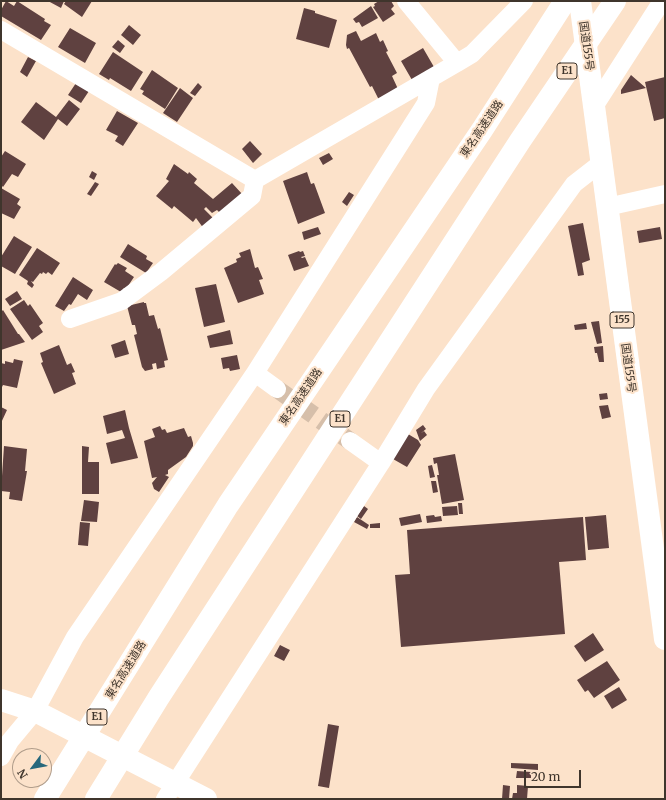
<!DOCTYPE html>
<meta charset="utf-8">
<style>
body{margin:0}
#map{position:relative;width:666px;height:800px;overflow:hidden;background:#fce2ca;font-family:Merriweather,serif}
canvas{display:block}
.frame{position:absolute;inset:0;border:2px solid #3f352c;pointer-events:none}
.north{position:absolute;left:12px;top:748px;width:40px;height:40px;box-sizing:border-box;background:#fce2ca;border:1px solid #b09d8b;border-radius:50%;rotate:238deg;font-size:11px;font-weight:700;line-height:16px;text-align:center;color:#3f352c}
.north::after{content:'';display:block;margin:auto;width:14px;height:18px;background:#27687c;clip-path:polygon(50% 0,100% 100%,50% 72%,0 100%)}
.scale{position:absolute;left:524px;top:770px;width:57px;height:18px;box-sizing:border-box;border:2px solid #3f352c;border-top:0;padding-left:5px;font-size:12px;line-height:14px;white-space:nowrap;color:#3f352c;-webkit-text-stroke:3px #fce2ca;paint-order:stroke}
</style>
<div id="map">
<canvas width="666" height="800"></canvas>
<div class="frame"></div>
<div class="north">N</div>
<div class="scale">20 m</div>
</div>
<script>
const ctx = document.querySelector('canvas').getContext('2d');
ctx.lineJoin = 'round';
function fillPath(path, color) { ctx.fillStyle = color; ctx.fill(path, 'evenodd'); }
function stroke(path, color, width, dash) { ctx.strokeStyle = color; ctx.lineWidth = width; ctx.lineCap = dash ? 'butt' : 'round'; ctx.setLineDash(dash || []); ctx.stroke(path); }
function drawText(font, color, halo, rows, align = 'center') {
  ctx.font = font + ' Merriweather,"Noto Sans JP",serif'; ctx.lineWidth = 4; ctx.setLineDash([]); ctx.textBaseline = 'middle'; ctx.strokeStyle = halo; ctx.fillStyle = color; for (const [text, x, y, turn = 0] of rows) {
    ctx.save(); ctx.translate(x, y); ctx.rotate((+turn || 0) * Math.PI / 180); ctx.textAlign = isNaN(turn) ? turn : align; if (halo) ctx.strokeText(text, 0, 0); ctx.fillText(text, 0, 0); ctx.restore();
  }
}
fillPath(new Path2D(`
 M6,1L14,6L17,1L45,19L44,21L51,25L41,40L1,16V10Z
 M48,1H64L61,8Z
 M66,1H92L82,17L64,4Z
 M379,1H391L394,6L391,9L395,14L383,22L373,7L375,6L374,4Z
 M371,6L378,18L362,27L359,22L356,23L353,19Z
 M304,8L315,11V13L337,20L329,48L296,39Z
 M129,25L141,35L133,45L121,35Z
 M70,28L96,43L85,63L58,47Z
 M356,31L361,41L376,33L380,42L383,40L388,51L386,52L397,73L392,76L398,89L379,100L372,86L370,87L349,48L347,49L346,45L347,35Z
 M118,40L125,46L120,53L112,47Z
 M423,48L434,67L412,80L401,61Z
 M113,52L143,72L131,91L110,78L109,80L99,74Z
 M28,57L36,61L27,77L20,72Z
 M152,70L178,88L165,109L142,94L144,91L140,89Z
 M631,75L646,88L621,94V90Z
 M665,77V118L654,121L645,82Z
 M76,83L89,91L81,103L68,95Z
 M198,83L202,87L195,96L190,93Z
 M180,88L193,98L177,122L163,113Z
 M69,100L80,109L67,126L58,119L44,140L21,122L36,102L56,117Z
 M117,111L138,123L123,146L115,141L118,136L106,130Z
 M250,141L262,154L253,163L242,149Z
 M5,151L26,164L18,177L12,174L3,187L1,185V157Z
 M329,153L333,159L323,165L319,158Z
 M174,164L188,174L189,172L197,179L194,183L213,199L232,183L243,195L221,214L217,210L212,213L206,207L204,209L214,219L204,229L196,218L193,222L174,206L172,209L156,196L169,181L166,179Z
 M92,171L97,174L94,180L89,177Z
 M307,172L311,184L314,183L325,213L298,224L283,181Z
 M95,182L99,184L91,196L87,194Z
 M1,188L20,199L17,204L21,207L14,219L1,213Z
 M349,192L354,195L347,206L342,202Z
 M583,223L590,260L582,263L584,275L578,276L568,226Z
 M318,227L321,234L304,240L302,232Z
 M660,227L662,239L639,243L637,231Z
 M14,236L32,247L15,274L1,266V257Z
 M128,244L147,256L146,259L153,263L146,273L120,257Z
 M37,248L60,263L52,275L48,272L46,274L43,272L42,274L40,273L33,282L31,281L34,285L32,288L27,284L28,281L19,275Z
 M250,249L255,268L258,267L263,279L259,280L264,294L238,303L224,268L237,262L236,259L241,257L239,253Z
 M299,251L300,252L303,251L305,256L301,257L302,258L305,257L309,266L294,271L288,255Z
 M118,263L127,268L125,271L134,277L126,289L124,288L121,292L104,282L115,264L116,265Z
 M73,277L93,290L87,300L78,294L71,305L69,304L64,311L55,306Z
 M216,284L225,322L204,327L195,288Z
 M17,291L22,299L10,306L5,299Z
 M24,300L28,306L30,304L43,323L39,326L43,332L32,340L10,309Z
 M144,302V303H146L149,316L154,315L158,329L160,328L168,360L164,361L165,367L157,369L156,363L152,364L153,369L145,371L142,367L134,335L137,334L135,325H132L127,306Z
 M3,310L18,334H19L25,342L1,350V312Z
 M599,321L602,343L597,344L591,322Z
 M586,323L587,329L575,330L574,325Z
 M230,330L233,344L210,348L207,336Z
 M125,340L129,354L115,358L111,345Z
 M59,345L67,365L71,363L75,372L72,373L76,384L54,394L41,363L43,362L40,353Z
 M603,346L604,362H599L597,353H595L594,347Z
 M237,355L240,369L230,371L229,368L223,369L221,358Z
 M14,359L23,361L17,388L3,385L1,389V363L5,364V361L13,363Z
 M607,393L608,399L600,400L599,394Z
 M608,405L611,417L602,419L599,406Z
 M1,407L7,410L1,423Z
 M125,410L129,428L138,458L111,464L106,443L125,438L122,430L107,434L103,416Z
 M423,425L426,429L420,434L424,431L427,435L420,441L416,430Z
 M160,426L162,430L165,429L167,433L184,428L188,437L191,436L193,443V446L186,457L168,470V474L165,475L169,477L159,492L154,489L152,483L157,477L152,478L144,441L155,437L152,429Z
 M408,434L418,440L421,445L407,467L393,459Z
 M4,446L27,449L25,471H27L22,501L9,499L10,492L1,491Z
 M82,446L89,447L88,462H99V494H82Z
 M455,454L464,500L442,504L437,475H439L437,463L434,464L433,458Z
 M432,465L435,477L430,478L428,466Z
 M431,481H436L438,492L433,493Z
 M84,500L99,502L97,522L81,521Z
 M458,503H462L463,514H459Z
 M364,506L368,509L361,519L357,516Z
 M457,506L458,515L443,516L442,507Z
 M420,514L422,522L401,526L399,518Z
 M434,515L435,517L441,516L442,521L427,523L426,516Z
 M606,515L609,548L588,550L585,517Z
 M357,517L369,525L367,529L354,522Z
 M583,517L586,560L559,562L565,634L401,647L395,575L410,574L407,530Z
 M80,522L90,523L88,546L78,545Z
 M380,523V528H370V524Z
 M593,633L604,650L585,662L574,646Z
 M280,645L290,650L284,661L274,656Z
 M607,661L620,680L594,698L588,690L585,692L577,680Z
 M619,687L627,700L612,709L604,696Z
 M328,724L339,726L329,788L318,786Z
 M511,763L538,764V770L511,768Z
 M517,771L531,772V778H516Z
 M503,785L510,786L509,799H502Z
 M517,785L528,786L527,799H512L513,793H517Z`), '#5f4140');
stroke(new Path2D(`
 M277,389L350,441`), '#d6bfaa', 18, [18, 9]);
stroke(new Path2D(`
 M1,30L255,180
 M457,63L472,54L524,1
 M594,107L662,1
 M607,207L665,194
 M70,319L122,301L161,272L252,196L255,180L457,63L406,1
 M255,373L277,389
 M350,441L381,463
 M1,757L10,741L35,711L75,637L255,373L426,103L431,78
 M165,799L381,463L426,389L574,184L601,163`), '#fff', 18);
stroke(new Path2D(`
 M1,700L35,711L206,799`), '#fff', 22);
stroke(new Path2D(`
 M580,1L665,639`), '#fff', 22);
stroke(new Path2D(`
 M45,799L228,505L482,130L565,1
 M96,799L159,697L520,141L615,1`), '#fff', 22);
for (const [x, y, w] of [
 [567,71,20],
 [622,320,24],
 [340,419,20],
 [97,717,20]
]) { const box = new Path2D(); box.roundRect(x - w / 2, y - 8, w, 16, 3); ctx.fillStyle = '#fce2ca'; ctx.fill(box); stroke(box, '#3f352c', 1); }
drawText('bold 10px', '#3f352c', null, [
 ["E1",567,71],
 ["155",622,320],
 ["E1",340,419],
 ["E1",97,717]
]);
drawText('11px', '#3f352c', '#fce2ca', [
 ["国道155号",586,46,82],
 ["東名高速道路",482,129,-56],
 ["国道155号",628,368,82],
 ["東名高速道路",301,397,-56],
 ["東名高速道路",126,670,-58]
]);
</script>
